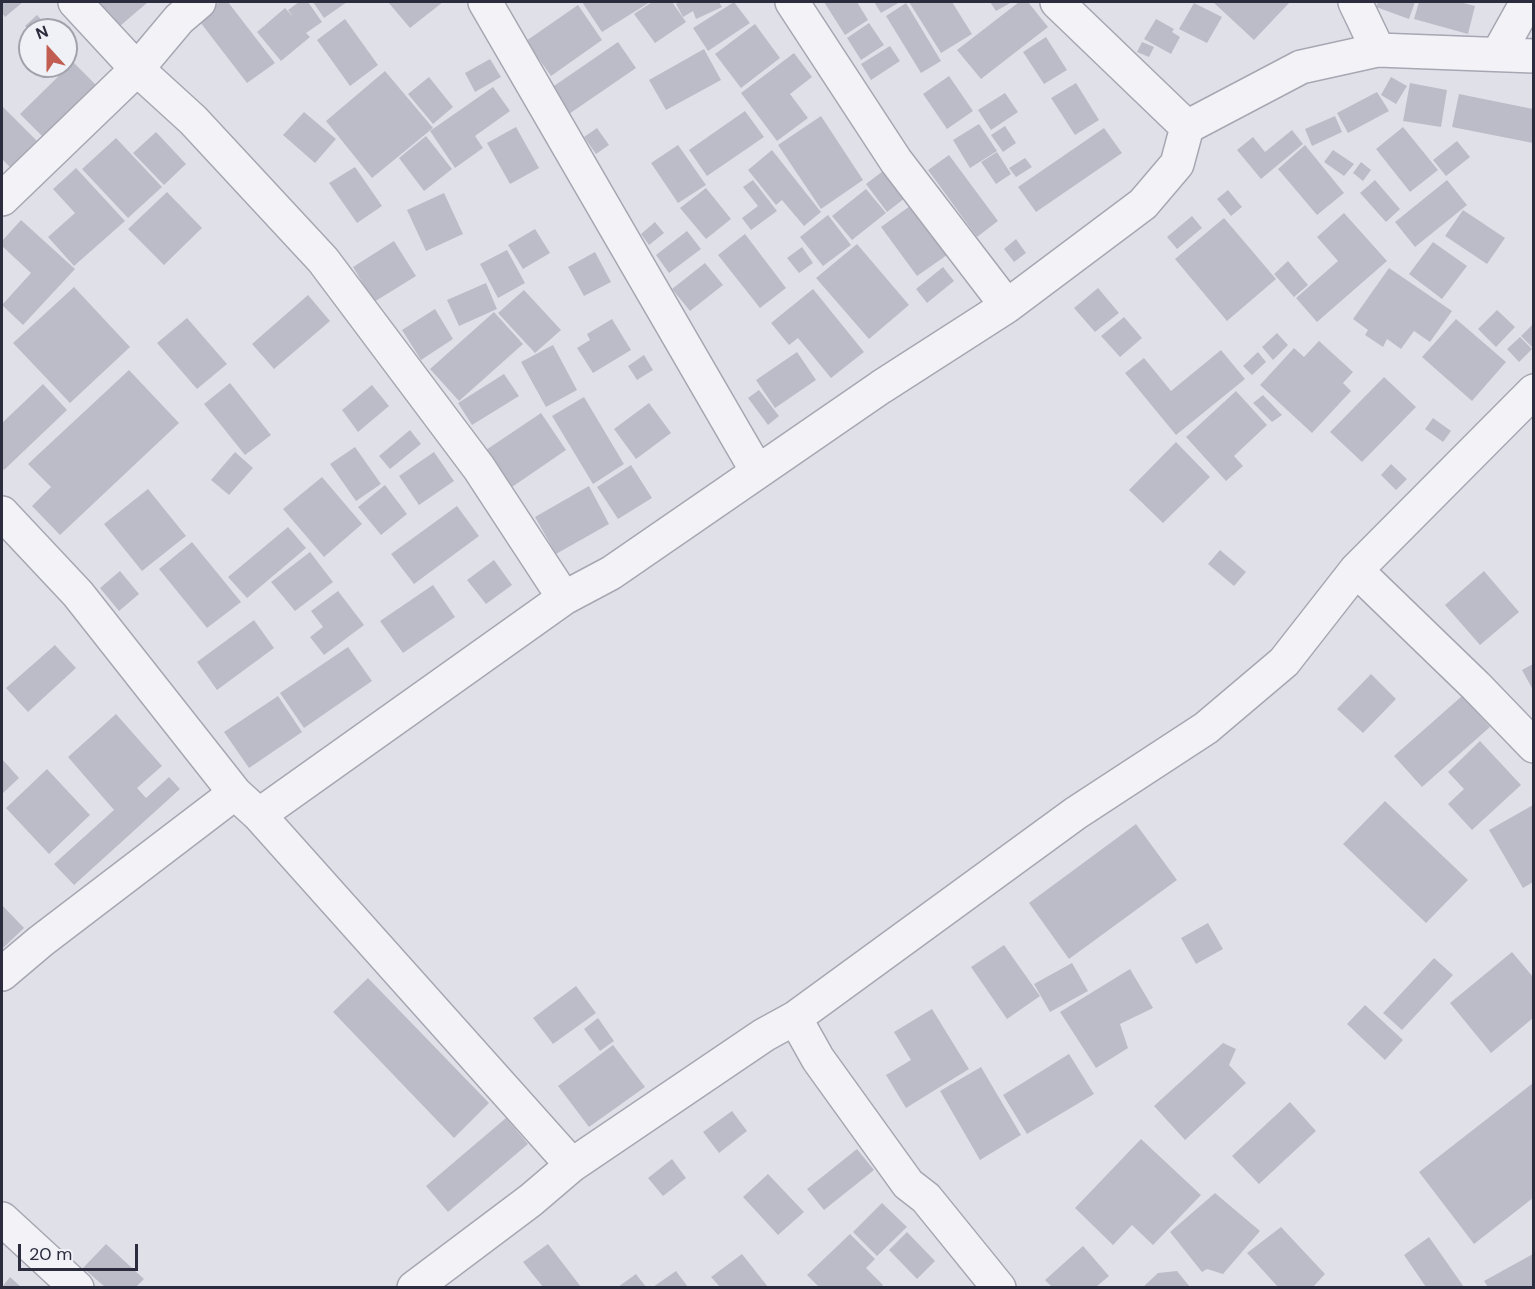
<!DOCTYPE html>
<style>
body{margin:0}
#map{position:relative;width:1535px;height:1289px;overflow:hidden;background:#e0e1e8;font-family:"DM Sans",sans-serif}
canvas{display:block}
.frame{position:absolute;inset:0;border:3px solid #2b2c3e;pointer-events:none}
.north{position:absolute;left:18px;top:18px;width:60px;height:60px;box-sizing:border-box;background:#f0f1f6;border:2px solid #a1a2ac;border-radius:50%;rotate:339deg;font-size:16px;font-weight:700;line-height:24px;text-align:center;color:#2b2c3e}
.north::after{content:'';display:block;margin:auto;width:21px;height:27px;background:#c15e51;clip-path:polygon(50% 0,100% 100%,50% 72%,0 100%)}
.scale{position:absolute;left:18px;top:1244px;width:120px;height:27px;box-sizing:border-box;border:3px solid #2b2c3e;border-top:0;padding-left:8px;font-size:18px;line-height:21px;white-space:nowrap;color:#2b2c3e;-webkit-text-stroke:4px #f0f1f6;paint-order:stroke}
</style>
<div id="map">
<canvas width="1535" height="1289"></canvas>
<div class="frame"></div>
<div class="north">N</div>
<div class="scale">20 m</div>
</div>
<script>
const ctx = document.querySelector('canvas').getContext('2d');
ctx.lineJoin = 'round';
function fillPath(path, color) { ctx.fillStyle = color; ctx.fill(path, 'evenodd'); }
function stroke(path, color, width, dash) { ctx.strokeStyle = color; ctx.lineWidth = width; ctx.lineCap = dash ? 'butt' : 'round'; ctx.setLineDash(dash || []); ctx.stroke(path); }
fillPath(new Path2D(`
 M2,2H23L5,17L2,13Z
 M98,2H148L120,26Z
 M220,2H228L275,63L247,83L197,18Z
 M299,2H308L322,22L306,33L310,37L281,61L257,32L285,8L294,18L288,10Z
 M313,2H347L324,18Z
 M388,2H443L410,28Z
 M582,2H650L602,32Z
 M652,2H672L686,22L655,43L634,14Z
 M680,2H719L722,7L696,19L693,11L683,17L676,4Z
 M734,2L750,23L708,51L693,28Z
 M824,2H857L868,20L845,35Z
 M874,2H900L881,13Z
 M909,2H952L972,34L941,53Z
 M990,2H1012L996,11Z
 M1019,2H1028L1048,27L981,79L957,50Z
 M1213,2H1290L1254,40Z
 M1378,2H1415L1409,19L1376,7Z
 M1419,2H1459L1475,6L1468,34L1414,19Z
 M906,3L941,61L921,73L886,16Z
 M1194,3L1222,17L1207,43L1179,29Z
 M578,5L602,40L551,76L526,41Z
 M37,15L51,30H29L25,26Z
 M345,19L378,65L350,86L317,40Z
 M1156,19L1174,29L1172,32L1180,37L1171,54L1144,39Z
 M869,23L884,45L861,60L847,38Z
 M755,24L780,58L741,88L715,54Z
 M1046,37L1067,70L1044,84L1023,52Z
 M618,42L636,68L569,114L551,88Z
 M1142,42L1154,47L1149,57L1137,52Z
 M890,46L900,61L871,80L861,64Z
 M704,49L721,80L666,110L649,80Z
 M794,53L812,77L790,94L808,118L777,141L741,93Z
 M490,59L501,77L475,92L465,73Z
 M73,62L98,87L45,139L20,114Z
 M385,71L433,128L372,178L326,121Z
 M949,76L973,111L947,129L923,94Z
 M429,77L453,107L433,124L408,94Z
 M1391,77L1407,86L1396,104L1381,95Z
 M1076,83L1099,120L1075,135L1051,98Z
 M1410,83L1447,90L1441,127L1403,121Z
 M493,87L510,111L475,136L483,148L455,168L430,131Z
 M1377,92L1389,111L1348,133L1337,113Z
 M1005,93L1018,112L991,130L978,110Z
 M1459,94L1533,109V143L1452,127Z
 M2,106L37,141L11,168L2,159Z
 M745,111L764,137L707,176L689,150Z
 M304,112L336,139L315,163L283,135Z
 M821,116L863,180L821,209L778,145Z
 M1335,116L1342,132L1312,146L1305,129Z
 M979,124L997,151L970,168L953,140Z
 M1005,126L1016,143L1003,152L991,135Z
 M516,127L539,168L510,184L487,143Z
 M1403,127L1438,170L1410,192L1376,149Z
 M597,128L609,145L596,154L584,137Z
 M1104,128L1122,153L1036,212L1018,187Z
 M1292,130L1303,144L1261,179L1237,150L1253,137L1265,152Z
 M156,132L186,164L164,185L133,153Z
 M426,136L452,169L424,191L399,158Z
 M116,138L162,187L128,218L82,169Z
 M1457,141L1470,157L1446,176L1433,160Z
 M678,145L706,185L678,203L651,163Z
 M1305,145L1344,193L1317,215L1278,169Z
 M772,150L821,212L804,226L782,200L776,205L748,170Z
 M1333,150L1354,164L1344,176L1324,162Z
 M997,152L1011,174L996,184L981,162Z
 M949,155L998,221L977,237L928,170Z
 M1025,158L1032,167L1016,177L1009,168Z
 M1361,162L1371,170L1363,181L1353,173Z
 M355,167L382,206L357,223L329,183Z
 M76,168L125,221L74,266L48,237L75,213L53,189Z
 M883,171L905,198L887,212L866,184Z
 M753,180L777,211L751,230L742,218L758,206L743,187Z
 M1375,180L1400,209L1386,222L1360,193Z
 M1447,180L1467,205L1415,247L1395,222Z
 M706,188L731,219L706,239L680,208Z
 M866,189L886,213L852,240L832,216Z
 M1228,190L1242,207L1231,216L1217,199Z
 M167,192L202,228L164,265L128,229Z
 M444,193L463,234L426,251L407,210Z
 M910,206L947,255L917,276L881,227Z
 M1463,210L1505,238L1487,264L1445,236Z
 M1344,213L1387,261L1317,322L1296,298L1338,261L1317,237Z
 M828,215L851,245L823,266L800,237Z
 M1192,216L1202,228L1177,249L1167,237Z
 M1224,218L1276,279L1227,321L1175,259Z
 M21,220L75,269L23,325L2,305L31,273L2,246V241Z
 M655,222L664,233L649,245L641,234Z
 M535,229L550,253L523,269L508,245Z
 M687,231L701,249L669,273L656,255Z
 M745,234L786,288L760,308L718,255Z
 M1016,239L1026,253L1014,262L1004,249Z
 M394,241L416,276L374,302L353,267Z
 M1433,242L1467,266L1442,299L1409,274Z
 M857,244L909,305L869,339L816,278Z
 M802,247L813,263L799,273L787,258Z
 M507,250L525,283L498,298L480,264Z
 M595,252L611,282L584,296L568,267Z
 M1288,261L1308,285L1294,297L1274,274Z
 M705,263L723,285L690,311L672,289Z
 M943,267L954,281L927,303L916,289Z
 M1389,268L1452,311L1430,342L1414,331L1401,349L1387,339L1383,347L1365,335L1368,330L1353,319Z
 M486,283L497,309L459,326L447,300Z
 M74,287L130,347L70,403L13,343Z
 M1098,288L1119,313L1095,332L1074,308Z
 M813,289L864,352L831,378L798,338L789,345L771,323Z
 M524,290L561,330L535,353L498,313Z
 M308,295L330,321L274,369L252,344Z
 M435,309L453,339L421,360L402,330Z
 M1497,310L1515,327L1496,347L1478,329Z
 M494,312L523,344L459,401L430,369Z
 M1124,317L1142,338L1120,357L1101,336Z
 M187,318L227,364L197,389L157,343Z
 M612,319L631,350L593,373L577,348L590,340L587,334Z
 M1456,319L1506,362L1472,401L1422,357Z
 M1533,324V348L1521,336Z
 M1277,333L1288,345L1273,360L1262,347Z
 M1520,337L1532,349L1519,362L1507,349Z
 M1319,341L1353,372L1343,383L1351,391L1312,433L1260,385L1294,348L1304,357Z
 M553,345L577,390L546,407L521,362Z
 M1221,350L1245,379L1176,435L1125,373L1144,358L1171,391Z
 M797,352L816,380L775,408L756,380Z
 M1258,352L1266,362L1252,375L1243,366Z
 M644,355L653,370L637,380L628,366Z
 M129,370L179,423L60,535L32,506L51,487L28,464Z
 M504,374L519,396L472,425L458,403Z
 M1384,377L1416,407L1362,462L1330,432Z
 M230,383L271,435L245,455L204,404Z
 M43,384L67,410L4,470L2,467V423Z
 M372,385L389,406L358,432L342,410Z
 M759,390L779,416L768,425L748,398Z
 M1236,391L1267,425L1234,456L1243,466L1226,481L1186,437Z
 M1263,395L1282,415L1272,422L1253,403Z
 M584,397L624,464L593,484L552,416Z
 M649,403L671,433L636,459L614,429Z
 M541,413L566,450L512,487L486,450Z
 M1433,418L1451,431L1443,442L1425,429Z
 M410,430L421,444L390,469L379,456Z
 M1176,442L1210,477L1163,523L1129,490Z
 M355,447L381,484L356,501L330,464Z
 M235,452L253,468L229,495L211,480Z
 M434,452L454,481L419,505L399,476Z
 M1391,464L1407,479L1396,490L1381,475Z
 M631,465L652,498L618,519L597,487Z
 M322,477L362,524L324,557L283,509Z
 M385,485L407,514L381,535L358,507Z
 M589,486L609,524L556,554L535,517Z
 M148,489L186,536L142,571L104,524Z
 M457,506L479,536L414,584L391,554Z
 M288,527L306,548L247,598L228,577Z
 M192,542L241,602L207,628L159,569Z
 M1220,550L1246,572L1234,586L1208,564Z
 M310,552L333,582L295,611L271,582Z
 M494,560L512,585L486,604L467,580Z
 M120,571L139,594L119,611L100,588Z
 M1484,571L1519,612L1480,645L1445,605Z
 M433,585L455,617L403,653L380,621Z
 M338,591L364,625L324,655L310,637L323,627L311,611Z
 M254,620L274,648L217,690L197,662Z
 M55,645L76,668L28,712L6,688Z
 M348,647L372,681L304,728L280,693Z
 M1533,664V690L1522,670Z
 M1371,674L1396,699L1363,733L1337,709Z
 M278,696L302,732L249,768L224,732Z
 M1462,696L1490,727L1422,787L1394,756Z
 M116,714L162,766L137,788L146,798L169,777L180,789L74,885L54,864L114,810L68,757Z
 M1480,741L1521,785L1472,830L1448,804L1464,789L1448,772Z
 M2,759L19,778L2,794Z
 M47,769L90,815L49,854L6,808Z
 M1385,801L1468,880L1426,923L1343,844Z
 M1533,805V882L1523,888L1489,830Z
 M1136,824L1177,880L1069,959L1029,903Z
 M2,905L24,928L2,949Z
 M1208,923L1223,949L1196,964L1181,938Z
 M1004,945L1040,996L1007,1019L971,967Z
 M1512,952L1533,977V1018L1491,1053L1450,1003Z
 M1434,958L1453,975L1402,1030L1383,1013Z
 M1072,963L1088,991L1050,1012L1034,984Z
 M1130,969L1153,1008L1120,1024L1128,1048L1096,1068L1060,1012Z
 M368,978L489,1103L454,1138L333,1012Z
 M576,986L596,1013L553,1044L533,1018Z
 M1365,1005L1403,1040L1385,1060L1347,1024Z
 M932,1009L969,1069L906,1108L886,1075L911,1060L894,1032Z
 M598,1018L614,1041L600,1051L584,1029Z
 M1223,1043L1236,1049L1229,1065L1246,1083L1185,1140L1154,1106Z
 M613,1045L645,1087L589,1127L558,1086Z
 M1069,1054L1094,1094L1027,1134L1003,1095Z
 M981,1067L1021,1135L980,1160L940,1091Z
 M1533,1083V1198L1474,1244L1419,1172Z
 M1290,1102L1316,1131L1259,1184L1232,1156Z
 M732,1111L747,1131L719,1153L703,1132Z
 M506,1118L528,1144L448,1212L426,1186Z
 M1141,1139L1201,1195L1153,1245L1132,1225L1113,1245L1075,1208Z
 M857,1149L874,1170L824,1210L807,1189Z
 M672,1159L686,1178L663,1196L648,1178Z
 M768,1174L804,1212L778,1235L743,1197Z
 M1215,1193L1260,1231L1223,1274L1207,1269L1202,1272L1170,1232Z
 M882,1203L907,1227L877,1256L853,1232Z
 M1281,1227L1325,1274L1313,1287H1278L1247,1253Z
 M907,1232L935,1261L917,1279L889,1250Z
 M850,1234L875,1259L866,1268L883,1285L881,1287H819L807,1275Z
 M1429,1237L1464,1287H1426L1404,1255Z
 M106,1244L144,1279L136,1287H105L83,1268Z
 M548,1244L581,1287H543L523,1262Z
 M1083,1246L1109,1276L1096,1287H1052L1045,1280Z
 M742,1254L768,1287H720L711,1277Z
 M1533,1254V1287H1488L1484,1281Z
 M676,1271L688,1287H653Z
 M1177,1271L1190,1287H1143L1158,1273Z
 M636,1274L646,1287H618Z
 M10,1277L21,1287H2Z`), '#bbbcc7');
const minor = new Path2D(`
 M75,2L137,69L193,120L323,260L479,468L564,598
 M485,2L757,471
 M792,2L896,161L1007,306
 M1057,2L1187,127
 M1355,2L1378,50
 M1498,54L1527,2
 M2,199L137,69L179,19L199,2
 M2,513L78,594L235,793
 M1356,570L1476,686L1534,746
 M259,815L572,1165
 M2,974L41,941L235,793L259,815L564,598L611,573L881,387L1007,306L1143,204L1177,164L1187,127L1301,67L1378,50L1534,56
 M795,1018L818,1059L908,1184L926,1198L999,1288
 M2,1219L77,1288
 M414,1288L531,1200L572,1165L764,1035L795,1018L1076,813L1206,728L1284,662L1356,570L1534,391`);
stroke(minor, '#a6a7b2', 36);
stroke(minor, '#f3f3f7', 33);
</script>
